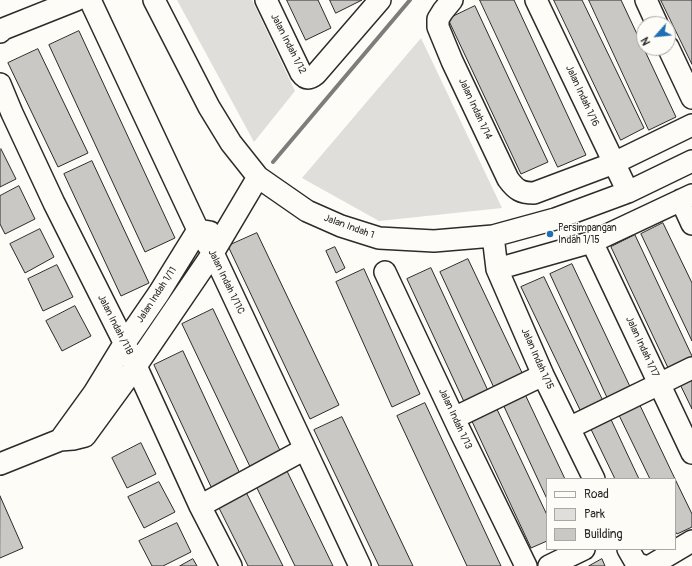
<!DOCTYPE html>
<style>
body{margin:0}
#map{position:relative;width:692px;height:566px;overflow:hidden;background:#fdfcf7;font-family:Pangolin,sans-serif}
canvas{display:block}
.legend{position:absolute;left:546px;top:478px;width:130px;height:72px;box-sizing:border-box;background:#fdfcf7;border:1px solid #a9a8a5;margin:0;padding:5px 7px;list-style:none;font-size:12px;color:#2b2b2b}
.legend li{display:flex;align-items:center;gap:8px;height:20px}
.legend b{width:20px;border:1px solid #a9a8a5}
.north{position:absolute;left:636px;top:16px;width:40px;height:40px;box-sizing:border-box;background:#fdfcf7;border:1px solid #a9a8a5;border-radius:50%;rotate:243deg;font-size:11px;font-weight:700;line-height:16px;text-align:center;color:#2b2b2b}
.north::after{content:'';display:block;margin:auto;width:14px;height:18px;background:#1f6fb2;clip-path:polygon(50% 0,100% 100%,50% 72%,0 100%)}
</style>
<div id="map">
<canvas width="692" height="566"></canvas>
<ul class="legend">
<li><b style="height:5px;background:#fdfcf7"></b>Road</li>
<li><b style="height:11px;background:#dfdeda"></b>Park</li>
<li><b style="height:11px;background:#c9c8c4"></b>Building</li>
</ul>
<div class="north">N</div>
</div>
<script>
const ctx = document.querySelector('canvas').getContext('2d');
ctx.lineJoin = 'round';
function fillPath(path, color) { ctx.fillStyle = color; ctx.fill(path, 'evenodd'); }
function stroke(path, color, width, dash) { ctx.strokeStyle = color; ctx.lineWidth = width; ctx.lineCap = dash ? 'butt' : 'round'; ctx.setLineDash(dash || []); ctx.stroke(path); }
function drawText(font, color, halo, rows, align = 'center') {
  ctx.font = font + ' Pangolin,sans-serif'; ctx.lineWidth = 3; ctx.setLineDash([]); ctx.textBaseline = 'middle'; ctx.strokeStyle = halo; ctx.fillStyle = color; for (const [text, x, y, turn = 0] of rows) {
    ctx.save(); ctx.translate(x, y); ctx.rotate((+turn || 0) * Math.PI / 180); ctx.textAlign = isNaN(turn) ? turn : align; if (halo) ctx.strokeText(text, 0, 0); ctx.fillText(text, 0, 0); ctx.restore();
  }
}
fillPath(new Path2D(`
 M177,0H252L295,91L254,142Z
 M421,38L502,208L379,221L302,178Z`), '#dfdeda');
stroke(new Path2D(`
 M273,162L410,0`), '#7e7d7b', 4);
const building = new Path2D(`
 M287,0H318L331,28L306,40Z
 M330,0H362L336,13Z
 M480,0H514L586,155L558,167Z
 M554,0H582L644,128L621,140Z
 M589,0H621L676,117L649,130Z
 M661,0H692V64Z
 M475,6L548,162L521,174L448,19Z
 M79,31L175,238L145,252L49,45Z
 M38,49L88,153L58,167L8,63Z
 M1,149L16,179L0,187V150Z
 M92,161L149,283L121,296L64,174Z
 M19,186L35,219L5,234L0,224V196Z
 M663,223L692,283V341L641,234Z
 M40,229L54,257L25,273L10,244Z
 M257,233L339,405L310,419L228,246Z
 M635,235L692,356V362L670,372L611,247Z
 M335,247L345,268L336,273L326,251Z
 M468,259L525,379L496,392L440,272Z
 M572,264L633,393L610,404L550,274Z
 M57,265L73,297L43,311L28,279Z
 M431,268L490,395L466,406L407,279Z
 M364,269L420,394L392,407L336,282Z
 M544,277L604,403L582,414L521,287Z
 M75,306L91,336L62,351L46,321Z
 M213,309L284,459L253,473L182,324Z
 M183,351L242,478L213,491L154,365Z
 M692,370V409L677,378Z
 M523,390L565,479H547V499L501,400Z
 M636,397L675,479H650L615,407Z
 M425,403L501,566H467L397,416Z
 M495,405L547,515V541L531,548L470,417Z
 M607,411L639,479H615L587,421Z
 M342,417L413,566H379L314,430Z
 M141,443L156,474L127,488L112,458Z
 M286,469L333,566H295L255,484Z
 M675,479L692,514V527L677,534L675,531Z
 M159,482L175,512L144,528L128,497Z
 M244,488L283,566H248L216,502Z
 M0,496L23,548L0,558Z
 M177,523L191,552L163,566H152L139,541Z
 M193,559L197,566H180Z
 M602,559L605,566H589Z`);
fillPath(building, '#c9c8c4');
stroke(building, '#2b2b2b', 1);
const minor = new Path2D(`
 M90,0L198,230L213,253L360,566
 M154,0L209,107L231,143L258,177L307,211L341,226L379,238L434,241L493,236L555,219L628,192L692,161
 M266,0L301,73C306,80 310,79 316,74L380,0
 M452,0L443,11L438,19V27L452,61L508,179C516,190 521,193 534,193L614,163L692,125
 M536,0L628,192
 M646,0L657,24
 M0,32L3,29L76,0
 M668,47L692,98
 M0,84L12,113L54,203L136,366L200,506L231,566
 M681,200L692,224
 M493,236L497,269L543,375L594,479
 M592,242L692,453
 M497,269L592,242L692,195
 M385,272L459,429L526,566
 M454,418L543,375
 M569,428L692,368
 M60,440L94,393L124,344L159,293L198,230L210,232
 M0,464L60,440L73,439L85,436L136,366L213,253L258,177
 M200,506L305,449
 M628,549L636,563L644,566
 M549,566L584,549
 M650,566L692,541`);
stroke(minor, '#2b2b2b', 24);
stroke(minor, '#fdfcf7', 21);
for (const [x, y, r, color] of [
 [550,234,4,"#1f6fb2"]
]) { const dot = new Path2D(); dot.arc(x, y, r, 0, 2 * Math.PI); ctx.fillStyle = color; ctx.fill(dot); stroke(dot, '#fdfcf7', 1.5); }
drawText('10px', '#2b2b2b', '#fdfcf7', [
 ["Jalan Indah 1/12",288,44,63],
 ["Jalan Indah 1/16",582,96,65],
 ["Jalan Indah 1/14",475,109,65],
 ["Jalan Indah 1",349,227,20],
 ["Jalan Indah 1/11C",226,282,64],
 ["Jalan Indah 1/11",157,295,-57],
 ["Jalan Indah /11B",115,325,63],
 ["Jalan Indah 1/17",642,347,65],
 ["Jalan Indah 1/15",537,359,66],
 ["Jalan Indah 1/13",455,419,65]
]);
drawText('10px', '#2b2b2b', '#fdfcf7', [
 ["Persimpangan",558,228],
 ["Indah 1/15",558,240]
], 'left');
</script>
